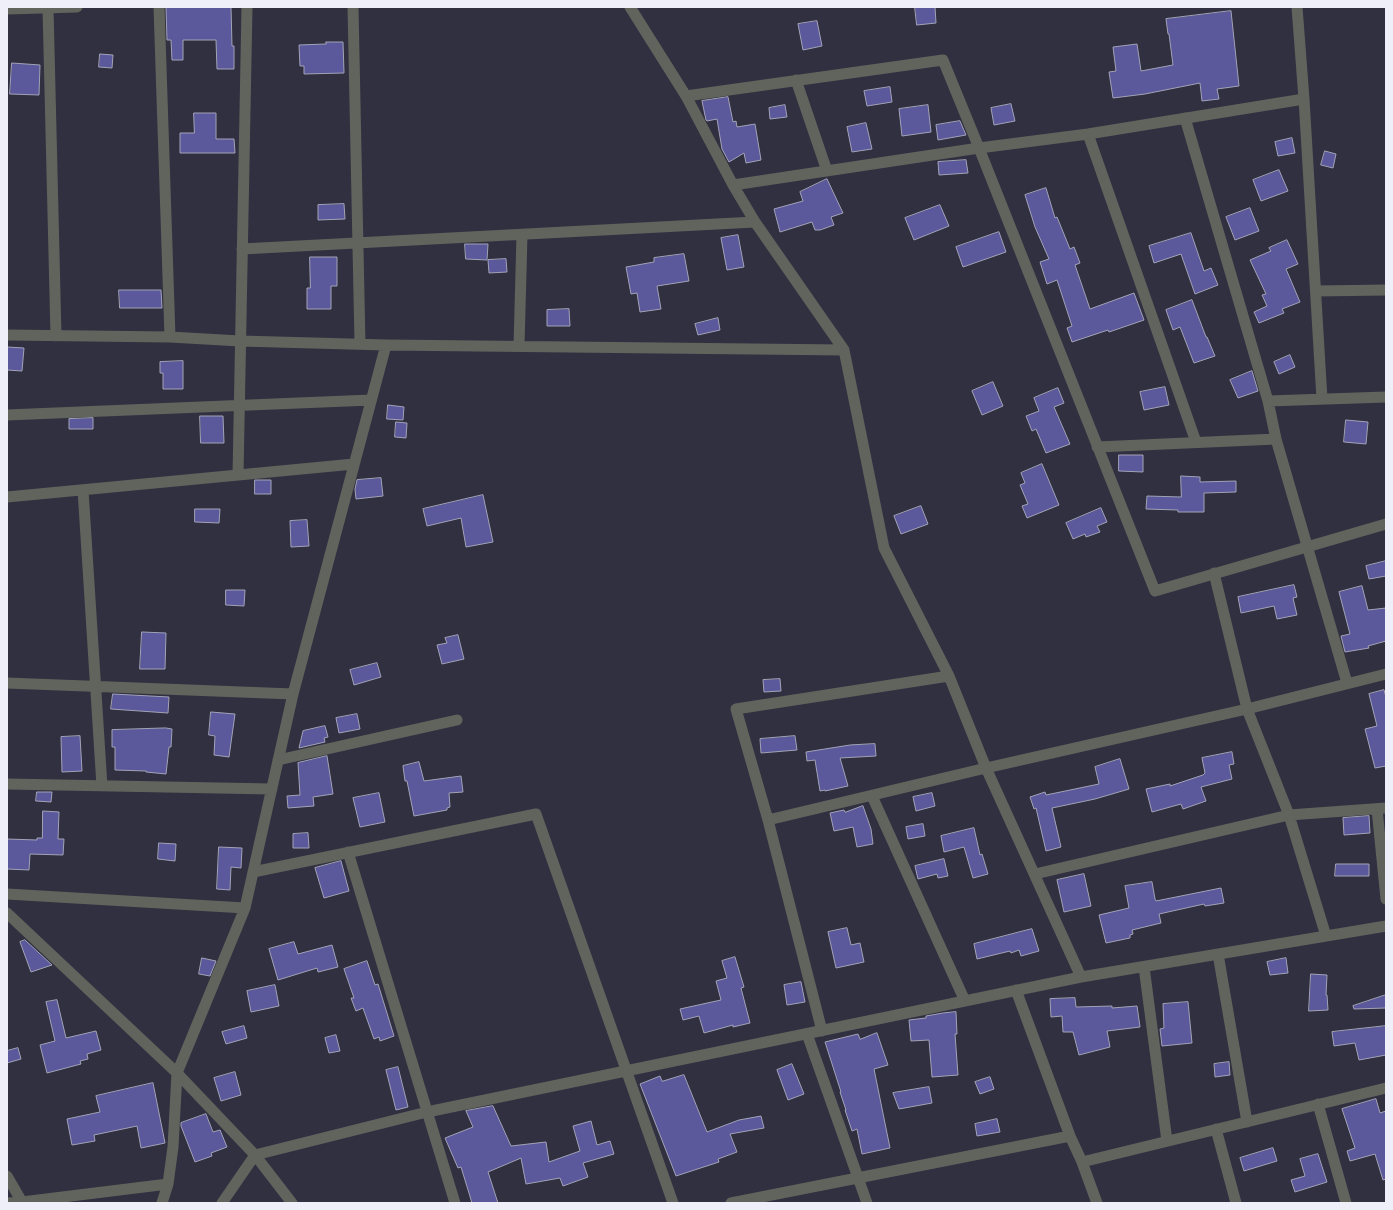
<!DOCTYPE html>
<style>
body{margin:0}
#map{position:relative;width:1393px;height:1210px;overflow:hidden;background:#303041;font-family:Bitter,serif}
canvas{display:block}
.frame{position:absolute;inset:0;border:8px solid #efeffa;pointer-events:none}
</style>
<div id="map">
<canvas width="1393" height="1210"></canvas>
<div class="frame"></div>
</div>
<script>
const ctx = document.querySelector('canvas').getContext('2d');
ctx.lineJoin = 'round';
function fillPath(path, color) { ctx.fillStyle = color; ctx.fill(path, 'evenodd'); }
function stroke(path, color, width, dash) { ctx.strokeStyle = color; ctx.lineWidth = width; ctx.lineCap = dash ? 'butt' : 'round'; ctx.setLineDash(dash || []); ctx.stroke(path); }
const building = new Path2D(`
 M231,7L232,46H234V69H217L216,40H183V60H172L171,40H167L166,8Z
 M915,7H935L936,23L917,25Z
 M1231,11L1239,86L1217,89L1219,99L1202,101L1200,83L1145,94L1113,98L1109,72L1116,71L1113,47L1137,44L1141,71L1173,65L1169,34H1168L1166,19Z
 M817,21L822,46L803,50L798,24Z
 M326,42H343L344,73L304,74V66H300L299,45L326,44Z
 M100,54L113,55L112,68L99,67Z
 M12,63L40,65L39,95L10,94Z
 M890,87L892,102L867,106L864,91Z
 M728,97L733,122L736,121L737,127L755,124L761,160L746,163L744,153L729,162L722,149L717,119L707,121L706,120L702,101Z
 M1011,104L1015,121L994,125L991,108Z
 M785,105L787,117L770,119L769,108Z
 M928,105L931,132L902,136L899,109Z
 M194,113H216V139H234L235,153H180V133H194Z
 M960,121L966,135L938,140L936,125Z
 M866,123L872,149L852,152L847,127Z
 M1292,138L1295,153L1278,156L1275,142Z
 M1325,151L1336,154L1333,168L1321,165Z
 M966,160L968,173L939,175L938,162Z
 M1279,170L1288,191L1261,201L1253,180Z
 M827,179L843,213L831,217L834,225L820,230H815L812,222L780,232L774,209L803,201L800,192Z
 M1046,188L1055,218L1057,217L1070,249L1074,247L1080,263L1075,265L1090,309L1134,293L1144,320L1109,332L1108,330L1072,342L1067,328L1072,326L1057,280L1047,284L1040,262L1049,259L1035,227L1025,195Z
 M344,204L345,219L318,220V205Z
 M940,205L949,226L914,240L905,218Z
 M1250,208L1259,231L1235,240L1226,217Z
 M999,232L1006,252L963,267L956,247Z
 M1191,233L1204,271L1211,268L1218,285L1195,294L1181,254L1154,263L1149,246Z
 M738,235L744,267L727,270L721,238Z
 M1287,240L1298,264L1286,269L1300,302L1282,309L1284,313L1259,323L1254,312L1267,306L1262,295L1266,294L1250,260L1271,251L1269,248Z
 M465,244H488L487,260L466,259Z
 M684,254L689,281L657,286L661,309L640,312L637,293L631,294L626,267L654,262V258Z
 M310,257H337V286H331V309H307V288H310Z
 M506,259L507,272L489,273L488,260Z
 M119,290H161L162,308H120Z
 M1192,300L1206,337H1207L1215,356L1194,363L1180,327L1173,330L1166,310Z
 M569,309L570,326H547V310Z
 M718,318L720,330L698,335L695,324Z
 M7,347L24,348L22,371L7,370Z
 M1290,355L1295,367L1279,374L1274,362Z
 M183,361V389H163V373H160V362Z
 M1252,371L1258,391L1238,398L1230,380Z
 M993,382L1003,406L982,415L972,391Z
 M1165,387L1169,405L1144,410L1140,392Z
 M1058,388L1064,403L1054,407L1070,444L1046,453L1036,429L1032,431L1026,416L1039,411L1034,398Z
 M388,405L404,407L403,420L387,419Z
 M200,416H223L224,443H201Z
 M93,418V429H69V419Z
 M1346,420L1368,422L1366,444L1344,442Z
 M396,422L407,423L406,438L395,437Z
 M1119,455H1143V472L1119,471Z
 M1042,464L1059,505L1027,518L1022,506L1028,504L1020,485L1025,483L1021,473Z
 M1181,476L1200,477V482L1236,481V492L1204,493V512H1178V510L1146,509L1147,496L1181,497Z
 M381,478L383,496L356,499L355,489L357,480Z
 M255,480H271V494H255Z
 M483,495L493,542L466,547L461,518L427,526L423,509Z
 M921,506L928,524L901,534L894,516Z
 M1101,508L1107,522L1097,526L1100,532L1086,537L1085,534L1073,539L1066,523Z
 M195,509H220L219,523L195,522Z
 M307,520L309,546L291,547L290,521Z
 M1386,561V576L1369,579L1366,566Z
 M1294,585L1297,597L1293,598L1297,615L1277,619L1274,606L1241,613L1238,597Z
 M1362,586L1368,610L1386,608V641L1368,646L1369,648L1345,652L1341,636L1350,634L1339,592Z
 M226,590H245L244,606L226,605Z
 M142,632L166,633L165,669H140Z
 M458,635L464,659L442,664L437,645L447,643L445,638Z
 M377,663L381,677L354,685L350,670Z
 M780,679L781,691L764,692L763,680Z
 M1384,690L1386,697V766L1375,768L1365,729L1377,726L1369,694Z
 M113,694L169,697L168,713L111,709Z
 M211,712L235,714L229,757L214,755L215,736L209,735Z
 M357,714L360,729L339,733L336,718Z
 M325,726L328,737L324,738L325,742L299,748L303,731Z
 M166,728L172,729L171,747H169L166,774L146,772V771L115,770V747H112V730Z
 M80,736L82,771L62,772L61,737Z
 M795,736L797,750L761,753L760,739Z
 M875,744L876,756L840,758L848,786L825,791V790L820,791L815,760L807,761L806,752L850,745Z
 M1232,752L1234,764L1229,765L1232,779L1201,787L1206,801L1183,809L1181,804L1152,812L1146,789L1170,784V786L1203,775L1205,773L1202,758Z
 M327,756L333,794L313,797L314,806L288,808L287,796L300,795L298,763Z
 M1120,759L1129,789L1095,799L1052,808L1061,847L1046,851L1036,808L1034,809L1030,797L1045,792L1046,795L1099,784L1095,767Z
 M419,762L424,781L461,776L463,792L449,793L450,807L447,808V810L414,816L407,781H405L403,766Z
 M37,792H52L51,802L36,801Z
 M379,793L385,822L360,827L353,798Z
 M932,793L935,806L916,811L913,797Z
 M863,806L871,829L873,844L857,847L853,827L834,831L830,813L844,810L845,812Z
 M43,811L59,812L58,839H64L63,855L30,854L29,870L7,869V839L37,840V838H42Z
 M1369,816L1370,833L1344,835L1343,818Z
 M923,824L925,836L908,839L906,827Z
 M974,828L980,855L982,854L988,874L973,878L964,847L944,852L941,836Z
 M308,833L309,848H293V834Z
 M159,843L176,844L175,861L158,859Z
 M219,847L242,848L241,868L231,867L230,890L217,889Z
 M944,859L948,876L938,878L937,874L918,879L915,866Z
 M341,861L349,891L324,898L315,868Z
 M1336,864H1369V876H1335Z
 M1084,874L1091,906L1064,912L1057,880Z
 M1152,882L1155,899L1156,901L1221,888L1224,903L1205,906L1204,904L1159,914L1161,923L1132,930L1133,934L1130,935V938L1106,943L1099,915L1129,908L1125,886Z
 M847,928L851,945L860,943L864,962L836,968L828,932Z
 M1032,929L1039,951L1021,956L1019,950L1011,953L1010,951L977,959L974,944Z
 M25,940L52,965L31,972L20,942Z
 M294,942L298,954L332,945L338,967L318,972L317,968L278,980L269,949Z
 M735,957L744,987L741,988L750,1023L733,1027V1025L704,1033L699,1016L683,1020L680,1009L721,1000L716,981L727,978L722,961Z
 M202,958L216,961L210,976L199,974Z
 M1286,958L1288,973L1270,975L1267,962Z
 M367,961L375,985L378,984L394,1036L380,1041L379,1037L374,1039L363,1008L356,1011L351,998H354L344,969Z
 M1311,974L1327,975L1326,995H1327L1328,1010L1309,1011Z
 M801,982L805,1002L787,1005L784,985Z
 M275,985L279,1006L251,1012L247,991Z
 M1386,995V1008L1354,1009L1353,1006Z
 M1075,998L1076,1007L1112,1006V1008L1137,1006L1140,1027L1107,1031L1110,1047L1079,1055L1073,1032H1063L1062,1016L1051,1017L1050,999Z
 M57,1000L66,1038L96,1031L101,1050L87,1054L88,1059L80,1061L81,1064L47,1073L40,1045L55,1041L46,1002Z
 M1188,1002L1192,1043L1162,1046L1160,1029L1164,1028L1163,1004Z
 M956,1012L957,1034H955L958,1075L932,1077L929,1040L911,1041L909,1020L926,1018V1016L943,1013Z
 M244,1026L247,1038L226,1044L222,1032Z
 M1386,1026V1055L1359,1060L1355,1043L1334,1046L1332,1032Z
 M877,1033L888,1065L874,1069L890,1148L862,1154L857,1129L852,1131L845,1110H846L840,1092H841L825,1042L858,1034L860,1039Z
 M336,1035L340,1051L329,1053L325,1038Z
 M18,1048L21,1059L7,1063V1051Z
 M1229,1062L1230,1075L1215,1077L1214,1064Z
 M792,1064L804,1094L788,1100L777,1070Z
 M398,1067L408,1107L396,1110L386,1070Z
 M235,1072L241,1095L221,1101L214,1078Z
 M684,1075L707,1132L739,1120L761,1116L764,1128L730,1134L737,1152L718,1159L719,1162L676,1176L640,1084L660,1076L662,1081Z
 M990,1077L994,1089L980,1094L975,1082Z
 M153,1083L165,1143L141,1148L137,1126L94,1135L95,1141L72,1145L67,1119L100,1112L96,1096Z
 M929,1087L932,1103L899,1109L893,1093Z
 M1376,1099L1380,1113L1386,1111V1179L1383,1180L1375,1154L1350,1161L1347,1151L1355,1148L1342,1109Z
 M493,1106L511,1146L546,1142L549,1162L580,1151L573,1126L591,1121L597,1145L610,1141L614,1154L583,1163L588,1177L563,1186L560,1178L526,1184L521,1158L488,1172L498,1203H472L461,1167L458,1168L445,1138L473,1127L466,1111Z
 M206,1114L213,1132L220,1130L227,1147L211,1153L212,1156L195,1162L181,1126V1123Z
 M997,1119L1000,1132L977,1136L975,1124Z
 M1273,1148L1277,1161L1244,1171L1240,1158Z
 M1318,1154L1327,1182L1295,1192L1291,1180L1305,1176L1300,1159Z`);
fillPath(building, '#5b589b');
stroke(building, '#a2a3b7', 1);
stroke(new Path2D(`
 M159,7L170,337
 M353,7L360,344
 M630,7L686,96L733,185L755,222L844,350L884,548L949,676L986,768L1081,977
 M1297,7L1304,99L1322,399
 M48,8L56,336
 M7,9L77,7
 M796,80L827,171
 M686,96L943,60L979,148L1155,591L1386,524
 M1185,118L1268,401L1276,439L1347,683
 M1088,134L1196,442
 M733,185L979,148L1088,134L1304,99
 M242,249L755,222
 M1316,291L1386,290
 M7,335L170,337L240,341L386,345L844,350
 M519,346L522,235
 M1268,401L1386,397
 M7,415L371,400
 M1097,447L1276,439
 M238,475L247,7
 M83,490L102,786
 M7,497L354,464
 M1214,573L1247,709L1289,815L1326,936
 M7,683L293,694
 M278,760L457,720
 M7,784L272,789
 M872,796L965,1001
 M1377,809L1386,899
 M768,820L986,768L1247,709L1386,674
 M348,852L455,1203
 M253,872L536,814L673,1203
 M1035,874L1289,815L1386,808
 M7,894L245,908
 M7,913L177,1073L255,1155L292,1203
 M1218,954L1247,1122
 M1144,967L1167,1141
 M1016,990L1070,1136L1082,1162L1097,1203
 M822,1031L768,820L736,709L949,676
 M807,1034L867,1203
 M1318,1104L1346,1203
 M1216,1129L1236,1203
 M1082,1162L1386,1088
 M7,1176L22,1202
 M7,1203L22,1202L168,1184
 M162,1203L168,1184L173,1147L177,1073L245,908L293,694L386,345
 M222,1203L255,1155L427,1112L1081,977L1386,926
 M731,1203L1070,1136`), '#61645c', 11);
</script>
